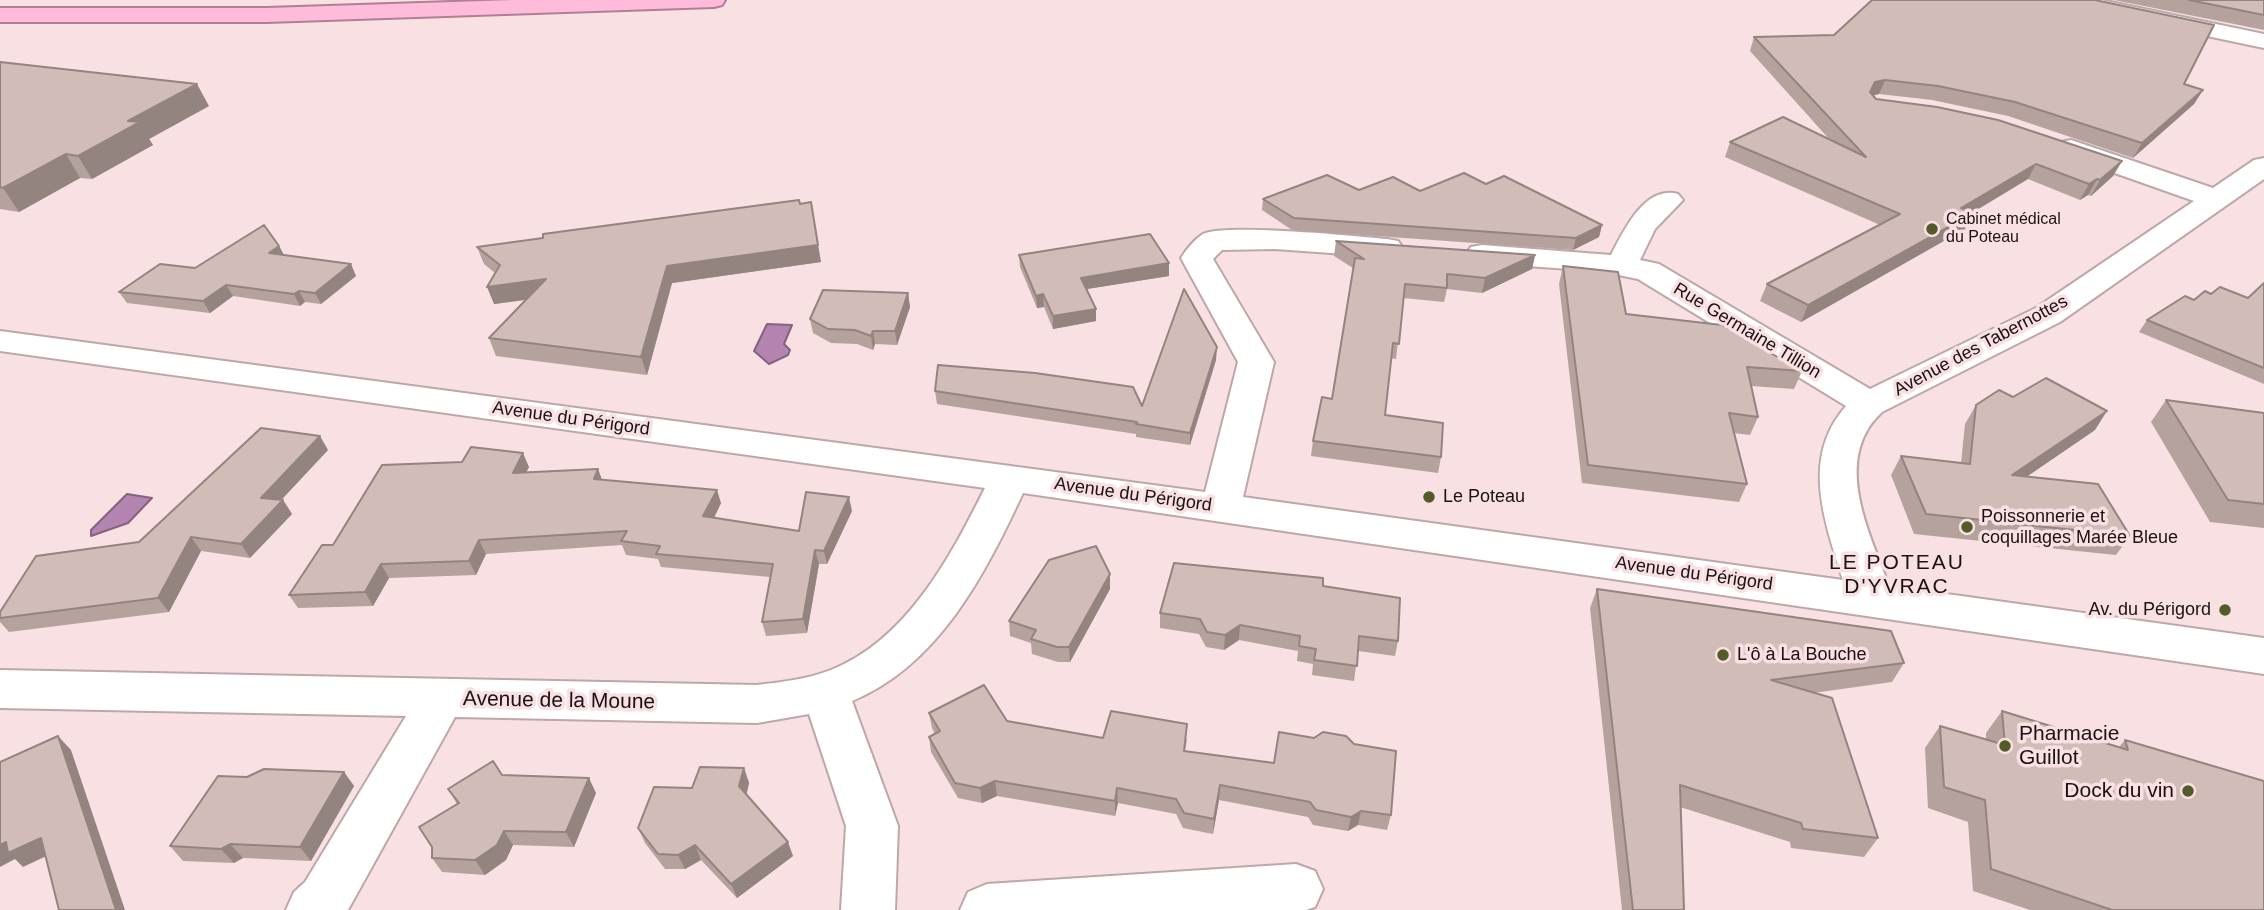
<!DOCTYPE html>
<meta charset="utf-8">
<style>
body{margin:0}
canvas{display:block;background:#f9e0e3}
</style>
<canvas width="2264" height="910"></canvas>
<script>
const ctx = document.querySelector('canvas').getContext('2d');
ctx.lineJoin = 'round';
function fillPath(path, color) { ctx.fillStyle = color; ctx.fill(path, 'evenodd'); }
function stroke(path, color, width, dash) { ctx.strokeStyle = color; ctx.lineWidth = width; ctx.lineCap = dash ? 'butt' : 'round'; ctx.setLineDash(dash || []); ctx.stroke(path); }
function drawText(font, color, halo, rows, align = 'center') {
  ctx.font = font + ' Helvetica,sans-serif'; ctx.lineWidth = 7; ctx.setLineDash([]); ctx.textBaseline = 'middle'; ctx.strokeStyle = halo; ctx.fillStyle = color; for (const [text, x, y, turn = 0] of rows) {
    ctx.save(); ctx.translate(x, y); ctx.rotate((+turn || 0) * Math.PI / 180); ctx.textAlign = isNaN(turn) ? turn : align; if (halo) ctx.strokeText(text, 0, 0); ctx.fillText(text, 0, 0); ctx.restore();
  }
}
const water = new Path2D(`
 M767,324L792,325L784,344L790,350L788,355L769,364L754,351Z
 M127,494L152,498L128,523L91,536V530Z`);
fillPath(water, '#b284af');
stroke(water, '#856280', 2);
const minor = new Path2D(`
 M2058,0H2101L2264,34V48L2069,7L2061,5Z
 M2071,140L2213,188L2254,160L2264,158V179L2060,322L1882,412C1877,417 1871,423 1868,429C1839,476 1873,541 1889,586L2264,638V674L1023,493C985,574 939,665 852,701L898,826L895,910H841L846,826L809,714L757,723L455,717L348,910H286L294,892L305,882L406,716L0,708V670L757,685C782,682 808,679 831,670C907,640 951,556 985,488L0,351V331L1205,492L1238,362L1181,258C1186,250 1195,239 1203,234C1225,223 1355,236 1387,239L1398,241L1403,248L1398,255L1387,257L1275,249L1222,250L1213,259L1274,362L1243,497L1843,580C1825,522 1800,458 1846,406L1638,279L1599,271L1482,263L1471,261L1466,254L1471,247L1482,245L1611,255C1624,230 1645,185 1678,194L1683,200L1655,229L1640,260L1659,264L1870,389L2036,308L2194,201L2061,154L2057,148L2061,142Z
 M1296,864L1315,871L1323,889L1315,907L1306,910H960L968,892L987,884Z`);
const highway = new Path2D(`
 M513,0H725L722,5L714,7L267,22H0V8H267Z`);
stroke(minor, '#bea7a9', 4);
stroke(highway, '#af8094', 4);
fillPath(minor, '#fff');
fillPath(highway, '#febcda');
fillPath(new Path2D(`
 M2114,0H2264V30Z
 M1754,37L2184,84L2203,90L2194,104L2133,158L2008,116L1932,100L1879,94L1873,96L1876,99L2122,161L2113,176L2091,196L2088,195L2080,200L2028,179L1972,213L1965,229L1801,322L1760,301L1767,284L1880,225L1725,157L1730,142L1830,140L1750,51Z
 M0,62L209,106L149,139L153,145L92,179L80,178L19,212L0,209Z
 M1486,184L1602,225L1599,237L1573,250L1292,230L1262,210L1263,199L1359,190L1420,191Z
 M800,204L821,262L672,283L647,375L496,356L489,338L526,300L494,304L495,273L484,264L477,247Z
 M1336,241L1535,255L1532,269L1482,293L1447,289L1444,302L1403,298L1396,359L1391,358L1385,415L1441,457L1438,473L1311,456L1313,441L1332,399L1353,268L1334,256Z
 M279,246L284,255L356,276L321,304L305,302L300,306L233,296L210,313L127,303L119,292L195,268Z
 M1019,255L1169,276L1086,289L1096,321L1053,329L1044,307L1037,308L1020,267Z
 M1563,266L1626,314L1802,371L1794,389L1751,386L1758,417L1750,435L1734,433L1747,484L1739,502L1582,483L1559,284Z
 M2264,283V384L2139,332L2147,320L2194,300L2211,294L2248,298Z
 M908,293L910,307L897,345L875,344L873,350L857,344L831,343L813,333L810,319Z
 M1216,360L1190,445L1136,437V434L937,404L935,391L1142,406Z
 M2013,397L2095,430L2026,477L2130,536L2116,555L1914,534L1891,475L1901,456L1961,463L1965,424L1976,405Z
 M2166,400L2264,413V528L2210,522L2151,422Z
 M328,450L281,500H283L292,514L250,558L201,551L169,612L9,632L0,622V612L139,542Z
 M462,462L529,467L526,472L598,469L602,480L721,503L714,518L799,531L852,511L827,564H819L807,633L766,636L762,622L770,577L661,567L658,559L626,555L622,545L486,554L476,575L389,578L373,606L298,608L289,595L333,545Z
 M1110,574V589L1070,662H1058L1032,654L1031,643L1010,636L1009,621Z
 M1323,586L1398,641L1395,656L1358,651L1354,681L1312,675L1313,664L1297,661L1298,651L1239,640L1224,650L1206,647L1199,634L1160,628V613Z
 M1597,589L1904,663L1892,682L1813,693L1878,838L1864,857L1791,848L1790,842L1680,807L1684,910H1622L1590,608Z
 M2002,711L2119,747L2125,740L2264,910H2030L1973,891L1968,822L1928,808L1925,748L1940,726L1986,740V733Z
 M929,713L1007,721L1103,738L1187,739L1185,751L1391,815L1387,830L1358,825L1348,831L1313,825L1308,817L1219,800L1213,834L1183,828L1176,814L1118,803L1115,816L997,796L982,803L958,798L931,752L929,737L935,734L932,728Z
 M744,768L749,783L746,794L793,856L737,898L701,860L685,869H665L645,843L638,828L692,788Z
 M344,772L354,786L311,861L243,858L234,863L183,861L170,846L247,777Z
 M502,775L596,793L574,847L513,845L506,860L485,875L442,872L432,858L457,804L448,789Z`), '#b5a29d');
fillPath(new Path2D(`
 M1885,80L1879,94L1869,96L1870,92L1875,82Z
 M197,84L209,106L149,139L153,145L92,179L78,156L128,121Z
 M2203,90L2194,104L2133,158L2142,143Z
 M66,154L80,178L19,212L3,188Z
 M2122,161L2113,176L2091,196L2100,180Z
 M2036,164L2028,179L1953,224L1961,208Z
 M2097,179L2088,195L2080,200L2089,184Z
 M811,202L821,262L672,283L647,375L641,357L667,266Z
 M1973,213L1965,229L1801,322L1808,305Z
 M1602,225L1599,237L1573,250L1576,238Z
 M279,246L285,257L269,253Z
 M1535,255L1532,269L1482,293L1485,278Z
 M1169,263V276L1081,290V278Z
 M351,264L356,276L321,304L315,293Z
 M546,279L552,296L494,304L487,287Z
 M226,285L233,296L210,313L203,301Z
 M299,291L305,302L300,306L294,294Z
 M908,293L910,307L897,345L895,331Z
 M1043,294L1044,307L1037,308L1036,296Z
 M1096,309V321L1053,329V316Z
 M873,331L875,344L873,350L871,336Z
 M1217,347L1216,360L1190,445V433Z
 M2107,411L2095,430L2000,495L2012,475Z
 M320,436L328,450L270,512L261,498Z
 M523,453L529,467L519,486L513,473Z
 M598,469L603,483L594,479Z
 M717,490L721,503L708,530L703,516Z
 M849,497L852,511L827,564L824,551Z
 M283,500L292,514L250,558L241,544Z
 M191,537L201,551L169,612L158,598Z
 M479,540L486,554L476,575L469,561Z
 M815,550L819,564L807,633L803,619Z
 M381,564L389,578L373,606L365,592Z
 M1110,574V589L1070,662L1069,647Z
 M1240,625L1239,640L1224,650L1225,635Z
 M58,736L71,750L125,910H116Z
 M744,768L749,783L745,802L739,786Z
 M344,772L354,786L311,861L300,847Z
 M589,778L596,793L574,847L566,832Z
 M995,781L997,796L982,803L980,788Z
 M1220,785L1219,800L1213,834L1214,819Z
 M1117,788L1118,803L1115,816V801Z
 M1361,811L1358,825L1348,831L1351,817Z
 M504,831L513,845L506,860L485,875L475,860Z
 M41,838L55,852L23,867L15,859L0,867V845L6,842Z
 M788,842L793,856L737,898L731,884Z
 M230,844L243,858L234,863L221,849Z
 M695,845L701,860L685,869L678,855Z`), '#938480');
const building = new Path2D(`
 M1872,0H2095L2214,25L2184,84L2203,90L2142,143L2015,102L1938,86L1885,80L1875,82L1870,92L1876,99L1937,107L1998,120L2122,161L2100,180L2097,179L2089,184L2036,164L1961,208L1973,213L1808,305L1767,284L1900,214L1730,142L1783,117L1866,157L1754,37L1834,35Z
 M2189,0H2264V15Z
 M0,62L197,84L128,121L140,122L78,156L66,154L3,188L0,187Z
 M1464,173L1486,184L1504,176L1602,225L1576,238L1294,218L1263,199L1327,175L1359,190L1393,177L1420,191Z
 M799,200L800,204L811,202L818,245L667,266L641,357L489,338L546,279L487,287L500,265L477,247L543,238V234Z
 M264,225L279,246L269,253L351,264L315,293L299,291L294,294L226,285L203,301L119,292L160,264L195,268Z
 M1150,234L1169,263L1081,278L1096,309L1053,316L1043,294L1036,296L1019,255Z
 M1336,241L1535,255L1485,278L1447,274V288L1405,284L1399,344L1393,343L1385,415L1443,423L1441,457L1313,441L1322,397L1332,399L1355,258L1364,259Z
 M1563,266L1618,272L1626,314L1722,325L1802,371L1747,367L1758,417L1729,413L1747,484L1588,465Z
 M2264,283V368L2147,320L2185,296L2194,300L2205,291L2211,294L2220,287L2248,298Z
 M1184,289L1217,347L1190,433L1136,424L1137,422L935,391L938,365L1035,373L1133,387L1142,406Z
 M823,290L908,293L895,331H873L871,336L855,330L828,329L810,319Z
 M2046,378L2107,411L2012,475L2098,484L2130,536L1926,514L1901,456L1970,464L1976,405L1999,390L2013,397Z
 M2166,400L2264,413V504L2228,500Z
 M261,428L320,436L261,498L283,500L241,544L191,537L158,598L0,618V612L36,556L139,542Z
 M471,447L523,453L513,473L598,469L594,479L717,490L703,516L799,531L806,492L849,497L824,551L815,550L803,619L762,622L773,564L656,554L660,546L621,541L627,531L479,540L469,561L381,564L365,592L289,595L322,545H333L382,465L462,462Z
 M1096,546L1110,574L1069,647H1057L1031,639L1036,630L1009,621L1049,560Z
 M1174,563L1323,578V586L1400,598L1398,641L1359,636L1357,666L1314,660L1316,649L1299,646L1300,636L1240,625L1225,635L1207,632L1200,619L1160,613Z
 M1597,589L1891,631L1904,663L1771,680L1832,698L1878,838L1803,829L1801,823L1680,785L1684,910H1633Z
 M984,685L1007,721L1103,738L1111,711L1187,724L1184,751L1274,763L1279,732L1314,738L1323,732L1346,736L1354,744L1396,751L1391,815L1361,811L1351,817L1316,810L1310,802L1220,785L1214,819L1184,813L1176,799L1117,788L1115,801L995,781L980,788L955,783L929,737L940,731L929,713Z
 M2002,711L2128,750L2125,740L2264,781V910H2112L1991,869L1985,800L1944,787L1940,726L2005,745Z
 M58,736L116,910H59L41,838L8,853L6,842L0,845V762Z
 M493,761L502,775L589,778L566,832L504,831L497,845L475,860L432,858V847L419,827L459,803L448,789Z
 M700,767L744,768L739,786L788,842L731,884L695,845L678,855L658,854L638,828L654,787L692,788Z
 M264,769L344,772L300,847L230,844L221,849L170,846L218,776L247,777Z`);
fillPath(building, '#d2bcb7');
stroke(building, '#938480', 2);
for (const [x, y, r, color] of [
 [1932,229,7,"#525b2a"],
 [1429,497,7,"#525b2a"],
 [1967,527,7,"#525b2a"],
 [2225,610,7,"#525b2a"],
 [1723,655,7,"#525b2a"],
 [2005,746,7,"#525b2a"],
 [2188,791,7,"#525b2a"]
]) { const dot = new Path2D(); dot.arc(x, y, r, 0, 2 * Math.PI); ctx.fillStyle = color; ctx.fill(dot); stroke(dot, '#f9e0e3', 2.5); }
drawText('16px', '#1b1213', '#f9e0e3', [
 ["Cabinet médical",1946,220],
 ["du Poteau",1946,238]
], 'left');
drawText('18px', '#1b1213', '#f9e0e3', [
 ["Rue Germaine Tillion",1747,331,31],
 ["Avenue des Tabernottes",1981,346,-28],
 ["Avenue du Périgord",571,419,8],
 ["Avenue du Périgord",1133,495,8],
 ["Avenue du Périgord",1694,574,8]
]);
drawText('18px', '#1b1213', '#f9e0e3', [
 ["Le Poteau",1443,497],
 ["Poissonnerie et",1981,517],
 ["coquillages Marée Bleue",1981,538],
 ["Av. du Périgord",2211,610,"right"],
 ["L'ô à La Bouche",1737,655]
], 'left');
ctx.letterSpacing = '2px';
drawText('21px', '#1b1213', '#f9e0e3', [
 ["LE POTEAU",1897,563],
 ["D'YVRAC",1897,587]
]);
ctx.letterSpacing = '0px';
drawText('21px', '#1b1213', '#f9e0e3', [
 ["Avenue de la Moune",559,701,1]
]);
drawText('21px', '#1b1213', '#f9e0e3', [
 ["Pharmacie",2019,734],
 ["Guillot",2019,758],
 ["Dock du vin",2174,791,"right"]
], 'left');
</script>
